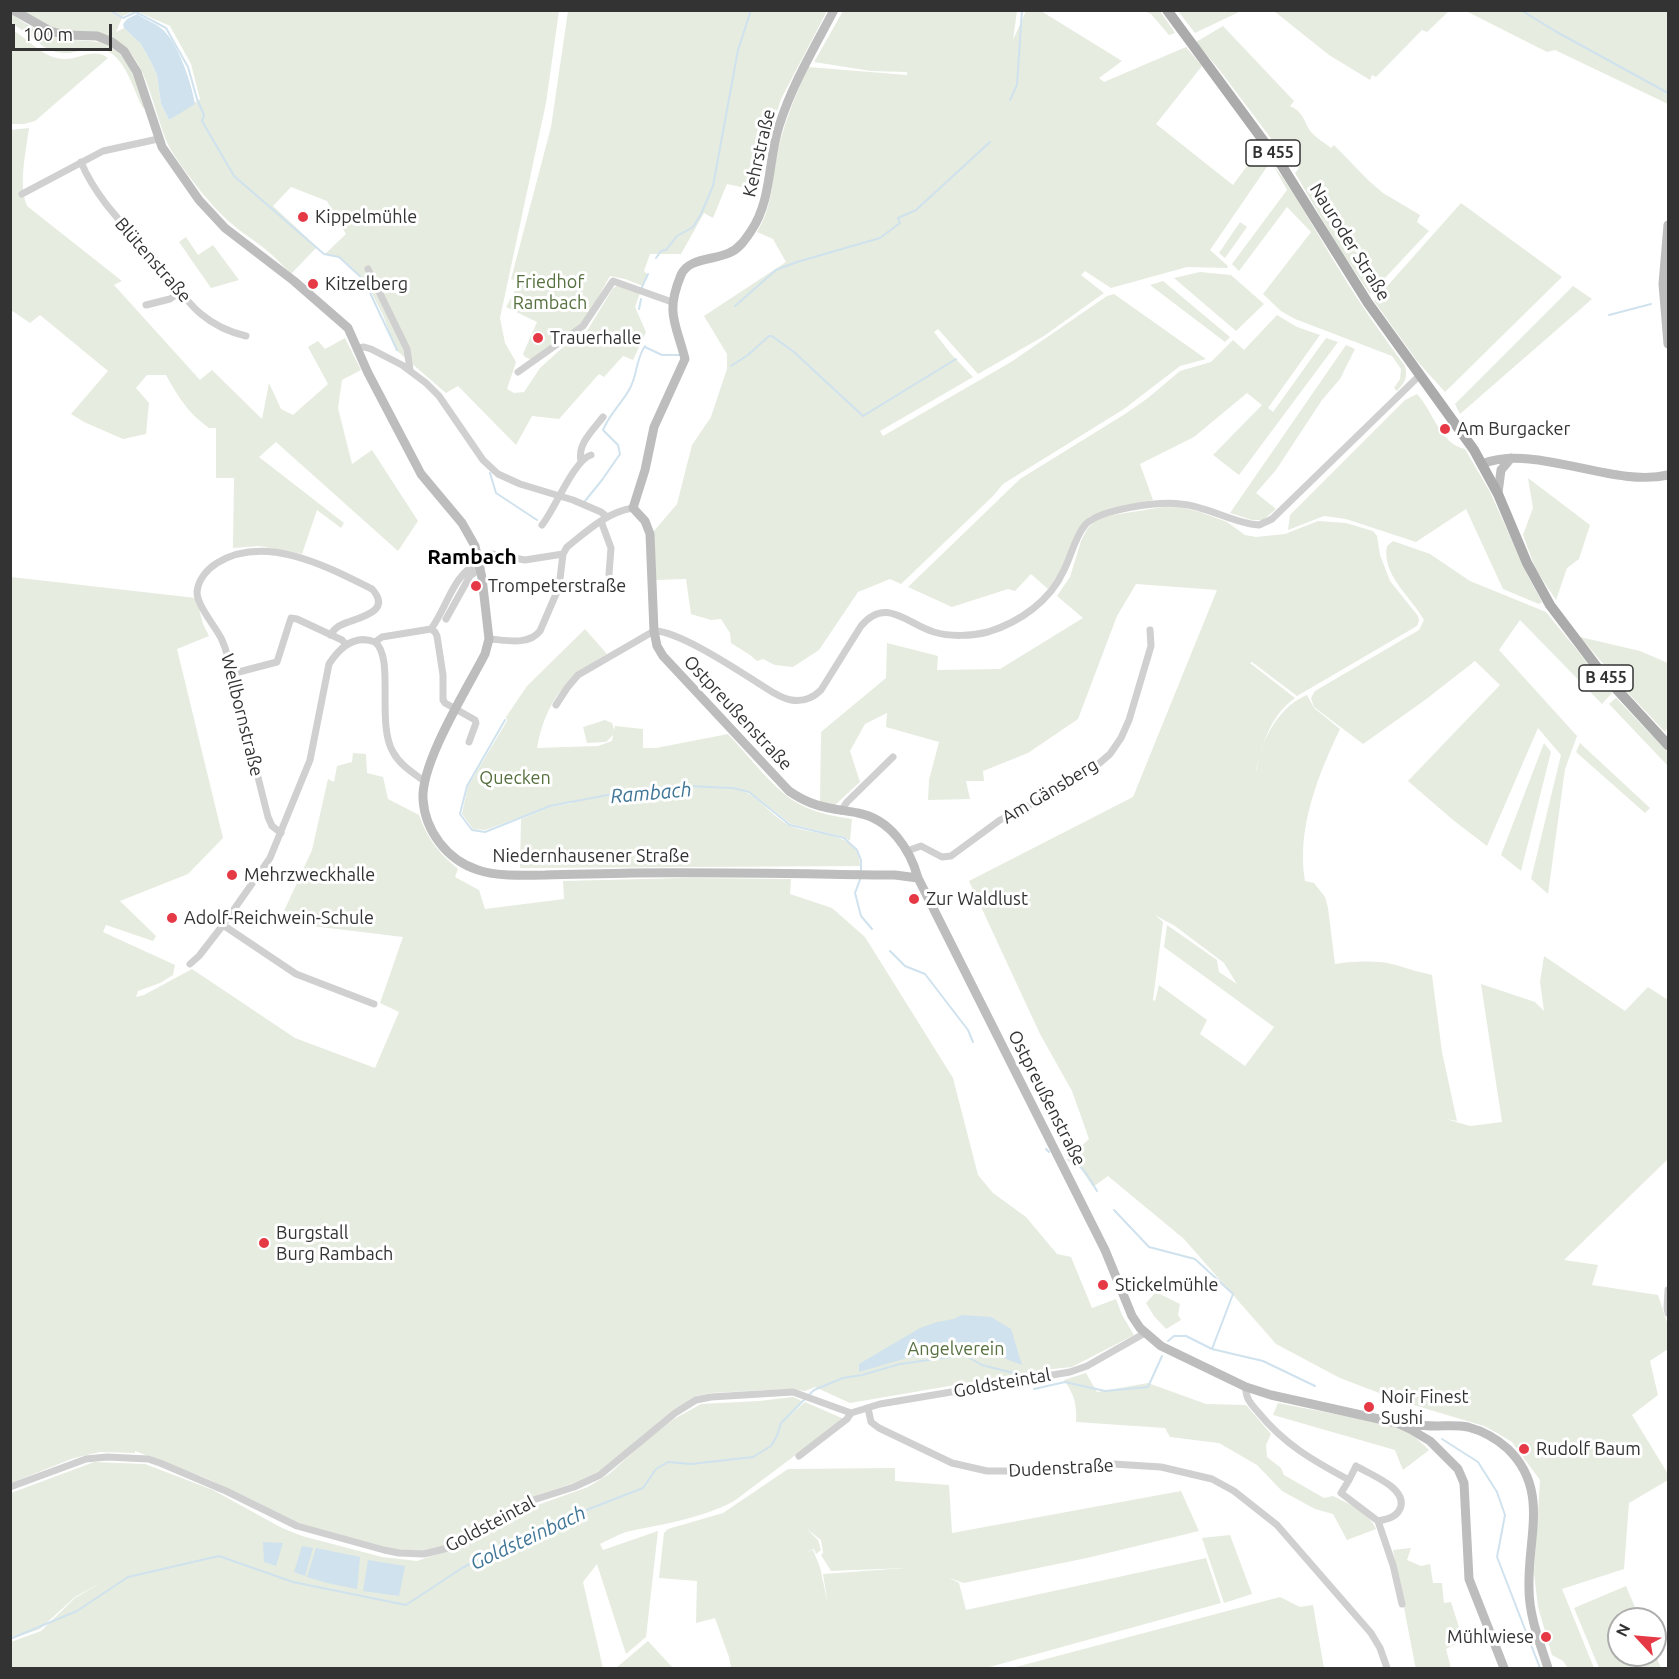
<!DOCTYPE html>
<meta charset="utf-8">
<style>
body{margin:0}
#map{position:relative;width:1679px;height:1679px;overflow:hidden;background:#fff;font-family:Ubuntu,sans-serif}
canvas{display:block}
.frame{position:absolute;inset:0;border:12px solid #333;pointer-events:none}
.north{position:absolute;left:1607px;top:1607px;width:60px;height:60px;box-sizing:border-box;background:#fff;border:2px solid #adadad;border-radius:50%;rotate:296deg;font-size:16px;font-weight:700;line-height:24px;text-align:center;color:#333}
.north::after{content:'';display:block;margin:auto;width:21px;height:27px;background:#e63946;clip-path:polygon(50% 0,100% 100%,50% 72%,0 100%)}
.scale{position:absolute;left:12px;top:24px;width:100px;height:27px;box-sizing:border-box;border:3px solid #333;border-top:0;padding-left:8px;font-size:18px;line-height:21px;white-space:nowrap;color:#333;-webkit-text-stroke:4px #fff;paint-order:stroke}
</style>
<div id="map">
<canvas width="1679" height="1679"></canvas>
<div class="frame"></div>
<div class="north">N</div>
<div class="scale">100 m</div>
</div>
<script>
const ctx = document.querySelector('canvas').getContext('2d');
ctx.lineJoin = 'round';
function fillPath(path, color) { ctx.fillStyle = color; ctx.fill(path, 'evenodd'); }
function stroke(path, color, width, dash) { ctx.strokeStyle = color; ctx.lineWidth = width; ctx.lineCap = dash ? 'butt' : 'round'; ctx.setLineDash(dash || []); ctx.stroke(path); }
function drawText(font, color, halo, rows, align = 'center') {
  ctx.font = font + ' Ubuntu,sans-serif'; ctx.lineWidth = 6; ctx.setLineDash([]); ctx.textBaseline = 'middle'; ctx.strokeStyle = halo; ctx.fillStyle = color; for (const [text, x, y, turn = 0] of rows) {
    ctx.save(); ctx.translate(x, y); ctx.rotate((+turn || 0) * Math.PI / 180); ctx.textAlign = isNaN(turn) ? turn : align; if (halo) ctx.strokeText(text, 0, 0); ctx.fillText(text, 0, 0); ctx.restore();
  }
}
fillPath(new Path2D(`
 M23,11H134L123,16L116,32L124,28L141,44L151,62L157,75L161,104L169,120L200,99L191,64L170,26L136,11H559L546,103L500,318L505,343L516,362L507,389L514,393L524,392L540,368L562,348L587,331L613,288L617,286L640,293L635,307L646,332L633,360L623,356L604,377L599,374L559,419L532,416L516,445L458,386L446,393L396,350L383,315L365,280L340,257L325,254L346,234L327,201L291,187L273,206L317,247L291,274C282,265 274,256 265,249C254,240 242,233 232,224C213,209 183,170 171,150C154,119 150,65 121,44C101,30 77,34 55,28C43,24 33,17 23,11Z
 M568,11H827L781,99L766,147L759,191L727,184L713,218L704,213L681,254H650L644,271L647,274L643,286L625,279L610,276L583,325L532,360L525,357L523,354L537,322L506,307L520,282L511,279L551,127Z
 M843,11H1017L1013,40L1026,11H1041L1122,61L1099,78L1123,97L1104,82L1186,47L1202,66L1156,124L1233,185L1260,148C1292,186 1314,229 1340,271C1360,304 1382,335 1405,366C1408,378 1405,382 1397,391L1394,388L1400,379L1401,369L1392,356L1295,319L1281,311L1263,294L1311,232L1287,207L1239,271L1232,264L1287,190L1271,161L1210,250L1228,266L1227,268L1187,267L1111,288L1085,271L1081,275L1104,293L1044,336L978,374L938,329L934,332L951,354L973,377L880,431L883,436L1011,362L1107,296L1114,294L1206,359L1180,366L1124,409L1003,484L993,496L901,584L890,579L858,592L819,650L793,667L775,665L763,659L757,661L750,655L731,643L730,633L721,619L711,620L691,614L686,579L656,580L654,531L677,504L692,445L711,417L727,369V354L704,316L786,262L773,239L757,232C772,207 771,187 776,160C782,127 795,97 808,67L907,75V72L871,71L814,62Z
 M1145,11H1160L1175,33L1169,35L1151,14Z
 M1178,11L1241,10V11L1195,33Z
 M1274,11H1449L1427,32L1422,30L1376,77L1372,75L1370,80L1329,55Z
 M1466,11H1668V104L1555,50L1547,52Z
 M10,13C24,23 40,33 56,37C83,45 106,33 125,60C136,74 139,91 145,108H143C132,88 124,49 96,48C85,48 74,54 63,53C43,52 28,32 11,23Z
 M1223,26L1294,101L1290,106C1305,113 1303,121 1311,132C1316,138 1325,143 1331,148L1334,145L1369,181L1383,193L1420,215L1417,222L1429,231L1370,294L1336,243L1295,173L1299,168L1288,154L1285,157L1221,72L1196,42Z
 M11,29C27,38 43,58 63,59C79,60 93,47 108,58L35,121L24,124H11Z
 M29,128C26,153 18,183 27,206L122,281L114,285L200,380L212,370L262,419L269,383L281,409L293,415L328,384L308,347L318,341L325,349L345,338L361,370L342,380L338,408L352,464L372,450L418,521L398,551L276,442L259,457L344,523L341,528L317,510L302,554L259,546L233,548L234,478H216V428H209C189,414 178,397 166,375H147L136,388L149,403L146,434L123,439L84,422L71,414L108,371L40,315L30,323L11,310L10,130Z
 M1461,203L1562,277L1445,392L1417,361L1374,301Z
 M1240,222L1247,227L1225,258L1219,253Z
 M186,237L198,255L213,245L239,280L211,288L179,242Z
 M1200,272L1231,275L1264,304L1236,331L1174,278Z
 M1163,281L1230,337L1225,342L1150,285Z
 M1573,286L1592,299L1460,414L1455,404Z
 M1277,315L1297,327L1320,335L1268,408L1273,412L1326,338L1338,342L1239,475L1213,455L1262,405L1247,393L1194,437L1140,464L1153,500L1114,508L1090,516L1079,528L1059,574L1048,589L1031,574L1015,591L1008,589L952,607L908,587L1020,479L1125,414L1148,398L1180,371L1211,362L1233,340L1244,350Z
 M1346,345L1355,349L1340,379L1322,400L1276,470L1256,493L1276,509L1263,520H1252L1230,513Z
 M1417,394C1433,411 1440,444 1465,449L1490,492L1528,576L1542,602L1539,604L1503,589L1466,509L1416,542L1346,519L1324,516L1288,530L1290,515L1405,400Z
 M1528,478L1590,525L1579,559L1567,568L1556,600L1536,570L1523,535L1533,508Z
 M1169,506L1180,507L1200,512L1227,522L1245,535L1256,537L1285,534L1318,521L1346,523L1373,531L1377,536L1380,555L1390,581L1418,616L1419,621L1417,626L1297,696L1252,662L1250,663L1295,698C1269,717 1262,745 1255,775C1258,766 1259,756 1262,747C1271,725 1285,704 1307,695L1314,708L1340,729C1318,775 1296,830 1305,881L1314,883L1325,897L1328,908L1335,964C1351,961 1381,960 1396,965C1408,969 1420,972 1432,975L1442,1052L1457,1121L1446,1119L1470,1126L1502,1122L1481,984L1535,1002L1544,1011L1540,982L1544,956L1625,1011L1648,987L1668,1000V1159L1564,1260L1598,1265L1592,1285L1658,1295L1668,1325V1349L1650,1361L1658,1395L1632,1415L1668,1474V1480L1629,1503L1624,1569L1562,1589L1594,1668H1568L1563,1661L1552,1655L1538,1607L1534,1573L1540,1480L1512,1442L1497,1433L1484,1426L1400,1401L1340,1378L1276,1344L1184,1239L1108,1176L1093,1187L1079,1166L1066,1160L1089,1139L1072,1091L1040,1034L969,881L1133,797L1217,590L1136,584L1117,616L1078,719L1028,753L983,771L984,781H966L970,799L928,800L929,780L939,742L886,727L887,713L865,724L850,751L860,782L834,806L820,802L821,732L886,678L887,643L938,656L937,670L1000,669L1083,618L1057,596L1070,577L1081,541L1087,529L1095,521L1107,516ZM1155,915L1175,926L1224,963L1237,984L1219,972L1217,960L1167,925L1164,947L1274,1027L1245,1066L1200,1034L1207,1020L1159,985L1155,1001L1153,1000L1163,922Z
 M1393,541L1430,554L1470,581L1546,612L1612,693L1602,704L1520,620L1499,650L1577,736L1565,769L1548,894L1531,879L1561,755L1538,728L1487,846L1453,820L1408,781L1500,685L1475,661L1425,700L1363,744L1314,707L1311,698L1315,691L1419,630L1424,620C1411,597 1381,574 1387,546Z
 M11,577L196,598L203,624L209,636L177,649L223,838L188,874L120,901L156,936L153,941L106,925L103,932L175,965L173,975L160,983L138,991L136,997L144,995L192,969L295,1038L375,1068L399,1012L380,1003L403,937L279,922L312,850L328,779L334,782L337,766L352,762L353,753L366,754L367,773L383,777L388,799L419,815C428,840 438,852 458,869L455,877L479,890L485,909L564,899L563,881L685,878L791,879L790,894L832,908L865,937L953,1078L978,1175L993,1193L1026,1217L1057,1254L1071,1257L1092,1308L1116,1299L1122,1315L1134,1335L1072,1367L1043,1370L850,1403L815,1387L805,1391L789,1389L711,1393L697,1396L673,1410L602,1470L574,1483L526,1499L504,1511L462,1539L444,1548L429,1551H400L310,1527L287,1519L208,1479L135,1451V1453L100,1452L74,1458L11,1483Z
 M585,629L607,654C566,678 546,700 537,748L598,746L612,741L613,735L606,742L587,743L583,727L605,720L612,723L614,730L615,726L643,729V748H656L728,734C747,754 772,787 794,801C811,812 832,816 852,819L850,841L844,837L791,824L750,792L733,787L687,786L658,788V789C682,788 709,785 733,788C758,792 769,816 791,826C813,836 862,831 860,866L520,868L521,819L550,807L573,803V801L550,806L485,830L473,829L462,814L468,786L507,721L506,717L527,686Z
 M1580,637L1640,651L1668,663V726L1665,732L1631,696Z
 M1616,698L1668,752V766L1609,704Z
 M1544,743L1551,752L1521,871L1501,855Z
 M1580,743L1650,808L1645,813L1576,752Z
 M1156,1292L1180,1304L1178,1315L1181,1320L1166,1329L1154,1316L1146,1303Z
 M1086,1373L1097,1392L1148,1383L1206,1404L1246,1405L1271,1434L1266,1445L1267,1457L1281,1468L1284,1475L1324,1498L1333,1496C1349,1504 1369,1512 1376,1529L1347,1540L1333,1514L1315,1509L1282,1491L1257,1465L1219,1443L1170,1437L1165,1428L1076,1422C1077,1404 1074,1394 1064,1380Z
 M793,1397L802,1401L780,1424L805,1402L844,1419L734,1501C701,1519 662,1524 626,1532C617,1535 609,1540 600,1544L603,1550L658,1531L646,1637L626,1654L597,1564L583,1582L603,1668H11V1642L41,1631L75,1598L104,1581L75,1597L40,1629L11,1639V1493L94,1462L145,1464L213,1490L282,1528L302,1536L382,1557L417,1561L467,1544L491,1528L521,1511L588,1487L609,1474L649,1438L674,1419L701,1404L759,1401Z
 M1278,1403L1386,1424L1404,1430L1416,1438L1429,1450L1403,1470L1395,1450L1273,1415Z
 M895,1468V1481L949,1485L952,1533L1181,1491L1199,1531L1087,1558L964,1583L949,1578L959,1583L966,1610L1206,1558L1221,1603L986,1668H731L729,1657L715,1618L696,1623L697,1581L659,1578L664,1533L668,1529L723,1513L788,1469ZM807,1529L821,1540L823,1553L821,1555L831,1571L906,1568L823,1574L828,1605L820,1567L813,1550L803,1554L814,1549L816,1554L821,1550L818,1540Z
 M1230,1535L1252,1594L1224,1603L1202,1538Z
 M1411,1548L1407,1560L1421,1566L1430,1564L1433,1583H1442L1444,1603L1451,1602L1463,1640L1446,1649L1451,1668H1416L1415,1665L1393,1550Z
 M1626,1586L1640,1619H1619V1655L1655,1654L1661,1668H1599L1574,1608Z
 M1280,1597L1300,1607L1313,1605L1324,1668H1012Z
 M648,1641L673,1668H616Z`), '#e6ecdf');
fillPath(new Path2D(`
 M137,14C144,19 155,23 162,29C178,42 192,84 195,104L169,120L161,104L157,75L151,62L141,44L124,28L123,24L127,19Z
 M962,1315L991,1317L1011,1329L1022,1365L966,1344L924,1353L859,1372V1364L920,1328L937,1322L954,1319Z
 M263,1542L283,1543L276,1566L264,1562Z
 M302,1546L313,1548L305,1576L294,1572Z
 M316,1548L360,1557L357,1589L327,1583L307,1577Z
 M368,1560L405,1566L399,1596L363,1591Z`), '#cfe2ee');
stroke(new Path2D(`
 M109,10L123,18L136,12L166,28L188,67L197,99L204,115L202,121L234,176L324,254L339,257L364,280L397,350
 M1521,10L1555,31L1668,93
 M1010,100L1017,85L1022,10
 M656,258L661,251L666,250L677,236L693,227L701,214L713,186L738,50L751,10
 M642,287L648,274
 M735,306L776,270L797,262L880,238L900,223L898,218L916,210L990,142
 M639,309L641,299
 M1609,315L1651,304
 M645,347L662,355H680
 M731,366L748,355L769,336H772L794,352L863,416L956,359
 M490,473L496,493L537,520
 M585,501L602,480L620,454L618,445L603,430C609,415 621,404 629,390C638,375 635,361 645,346
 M505,720L467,786L460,814L472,830L485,832L550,806L639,789L687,786L733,788L749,792L790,825L844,838L857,850L861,860V872
 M861,877L855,893L861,916L872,929
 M890,951L905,966L925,974L968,1030L973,1042
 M1046,1149L1049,1152
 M1070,1161C1084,1165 1090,1180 1097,1191
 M1114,1210L1149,1247L1195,1259L1233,1294L1212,1349
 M1168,1341L1174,1336H1186L1212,1349L1263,1361L1315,1386
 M1034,1389L1065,1382L1105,1391L1148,1387L1162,1356
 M1442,1439L1478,1462L1497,1492L1505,1515L1497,1557L1540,1668
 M10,1639L77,1611L128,1577L219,1556L293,1582L406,1605L462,1568L535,1530L643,1488L656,1469L668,1462L691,1464L753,1457L771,1446L777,1436L781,1423L814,1390L843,1378L862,1375L900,1364L964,1355L982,1365L1025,1376`), '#cfe2ee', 2);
stroke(new Path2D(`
 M81,162C98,203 131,231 159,264C173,281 184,300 201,314C214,325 229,332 246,336
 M22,194L103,151L158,139
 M368,269L407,349L410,370
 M146,305L170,299L180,292
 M358,348L364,347L371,349L402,365L426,383L439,396L483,460L498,474L520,484L573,500L601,512L607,517
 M518,372L583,326L613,281L672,302
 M581,461C577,444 593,430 603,417
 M601,521L611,548L609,574
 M542,525C555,509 574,460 591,455
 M478,556L492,554L525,560L563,554L567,547C587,531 607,512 633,508
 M446,619L470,576L481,568
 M431,629L435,632L437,636L443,675V700L445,703L475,720L476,723L469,742
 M489,639C506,640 528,646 540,631L559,587L563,554
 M375,642C395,658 376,723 393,752C400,765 412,772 424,781
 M375,642L382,637L431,629C447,608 453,573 480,562
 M231,674L277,662L291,618L297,619L342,640L346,645
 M556,705L567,688L578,675L654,631C677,630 736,669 758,683C768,689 779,698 791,700C803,702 813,698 821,690L861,626C886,596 907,624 934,632C950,637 972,636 988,632C1020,622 1050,601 1064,570C1071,556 1075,537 1085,525C1099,509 1160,501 1181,504C1205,506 1227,520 1251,524L1259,525L1272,519L1420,375
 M841,811L847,802L893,757
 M281,833L272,826L268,817C258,778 248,738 238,698C233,679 230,658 222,640C216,627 197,606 197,592C198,580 207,569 217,563C265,533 328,567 372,589C394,613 355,618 341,625C336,627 333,631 330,635
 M907,851L921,846L942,857L951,856L1000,820L1068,785L1095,767L1110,754L1121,738L1129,720L1151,646L1150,630
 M223,925L296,974L374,1004
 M190,964L199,956L223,925L270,858L310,760L329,664C340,647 355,634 375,642
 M1668,1290L1667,1308L1668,1313
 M1246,1387C1245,1398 1251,1404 1258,1412C1284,1444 1312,1460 1349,1480L1356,1466C1369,1474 1405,1487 1401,1506C1398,1517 1388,1519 1378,1521
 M868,1408L871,1422L879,1428L952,1463L987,1471H1011L1097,1463L1161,1467L1212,1479L1234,1491L1277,1525L1371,1633L1380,1648L1387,1668
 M799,1456L847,1419L851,1413
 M1349,1480L1341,1493L1378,1521L1393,1565L1402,1604
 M10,1487L86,1459L107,1457L148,1459L160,1463L226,1491L297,1526L384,1550L399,1553L424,1554L448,1548L469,1539L527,1502L574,1487L600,1475L675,1413L696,1400L711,1397L793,1392L851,1413L880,1404L1070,1372L1087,1366L1145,1333`), '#d0d0d0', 7);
stroke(new Path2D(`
 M13,10L50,31L66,35L97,36L112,42L124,51L137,72L162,147L199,200L225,228L294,281L348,328L368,373L421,474L462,523L475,546L482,578L489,639L485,654C467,689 421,762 423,799C425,831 447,860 478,870C499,877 523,875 545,875C574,874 603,874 632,873C720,872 808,874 895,875L918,878L1105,1250L1132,1316L1140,1328L1161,1346L1246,1387L1271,1395L1397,1423L1410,1429L1430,1441L1458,1469L1464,1483L1469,1579L1504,1668
 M834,10C814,48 792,85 779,126C768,160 772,200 751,231C745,240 739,249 729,253C714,260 688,258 681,275C665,313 676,323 685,359L654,427L645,470L633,508L645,521L650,534L654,631L657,646L663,656L789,791C813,808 831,808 858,813C890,819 910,849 918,878
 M1668,225L1663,284L1668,344
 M1482,464C1536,443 1612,488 1668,475
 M1498,493L1501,470L1511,458
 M1405,1424C1415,1425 1426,1426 1437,1426C1448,1426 1458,1425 1468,1427C1483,1431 1497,1439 1508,1449C1550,1490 1527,1538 1529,1589C1529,1616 1540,1643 1548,1668`), '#bdbdbd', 9);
stroke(new Path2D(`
 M1167,10L1282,166L1368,303L1474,450L1498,494L1527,563L1550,605L1600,671L1668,745`), '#ababab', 10);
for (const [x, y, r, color] of [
 [303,217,6,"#e63946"],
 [313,284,6,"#e63946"],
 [538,338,6,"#e63946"],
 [1445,429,6,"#e63946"],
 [476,586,6,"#e63946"],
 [232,875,6,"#e63946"],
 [914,899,6,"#e63946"],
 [172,918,6,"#e63946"],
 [264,1243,6,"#e63946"],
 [1103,1285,6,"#e63946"],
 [1369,1407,6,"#e63946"],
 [1524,1449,6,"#e63946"],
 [1546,1637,6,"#e63946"]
]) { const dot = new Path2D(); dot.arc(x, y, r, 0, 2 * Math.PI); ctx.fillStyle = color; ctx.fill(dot); stroke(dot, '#fff', 2); }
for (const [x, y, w] of [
 [1273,153,54],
 [1606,678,54]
]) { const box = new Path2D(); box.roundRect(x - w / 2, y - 13, w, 26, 4.5); ctx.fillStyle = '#fff'; ctx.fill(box); stroke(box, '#333', 1.5); }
drawText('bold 16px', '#333', null, [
 ["B 455",1273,153],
 ["B 455",1606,678]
]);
drawText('18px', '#333', '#fff', [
 ["Kehrstraße",759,153,-77],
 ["Nauroder Straße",1350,242,58],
 ["Blütenstraße",153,260,49],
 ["Ostpreußenstraße",738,713,47],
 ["Wellbornstraße",242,715,76],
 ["Am Gänsberg",1050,791,-31],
 ["Niedernhausener Straße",591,856],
 ["Ostpreußenstraße",1047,1098,63],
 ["Goldsteintal",1002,1383,-10],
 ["Dudenstraße",1061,1468,-3],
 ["Goldsteintal",490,1524,-28]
]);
drawText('18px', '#333', '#fff', [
 ["Kippelmühle",315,217],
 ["Kitzelberg",325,284],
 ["Trauerhalle",550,338],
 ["Am Burgacker",1457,429],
 ["Trompeterstraße",488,586],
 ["Mehrzweckhalle",244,875],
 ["Zur Waldlust",926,899],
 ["Adolf-Reichwein-Schule",184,918],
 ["Burgstall",276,1233],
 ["Burg Rambach",276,1254],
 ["Stickelmühle",1115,1285],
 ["Noir Finest",1381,1397],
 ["Sushi",1381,1418],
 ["Rudolf Baum",1536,1449],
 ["Mühlwiese",1534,1637,"right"]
], 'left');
drawText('18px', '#56703f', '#fff', [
 ["Friedhof",550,282],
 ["Rambach",550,303],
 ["Quecken",515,778],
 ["Angelverein",956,1349]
]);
drawText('italic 20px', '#3f7597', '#fff', [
 ["Rambach",651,793,-5],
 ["Goldsteinbach",528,1538,-25]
]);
drawText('bold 21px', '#000', '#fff', [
 ["Rambach",472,557]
]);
</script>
